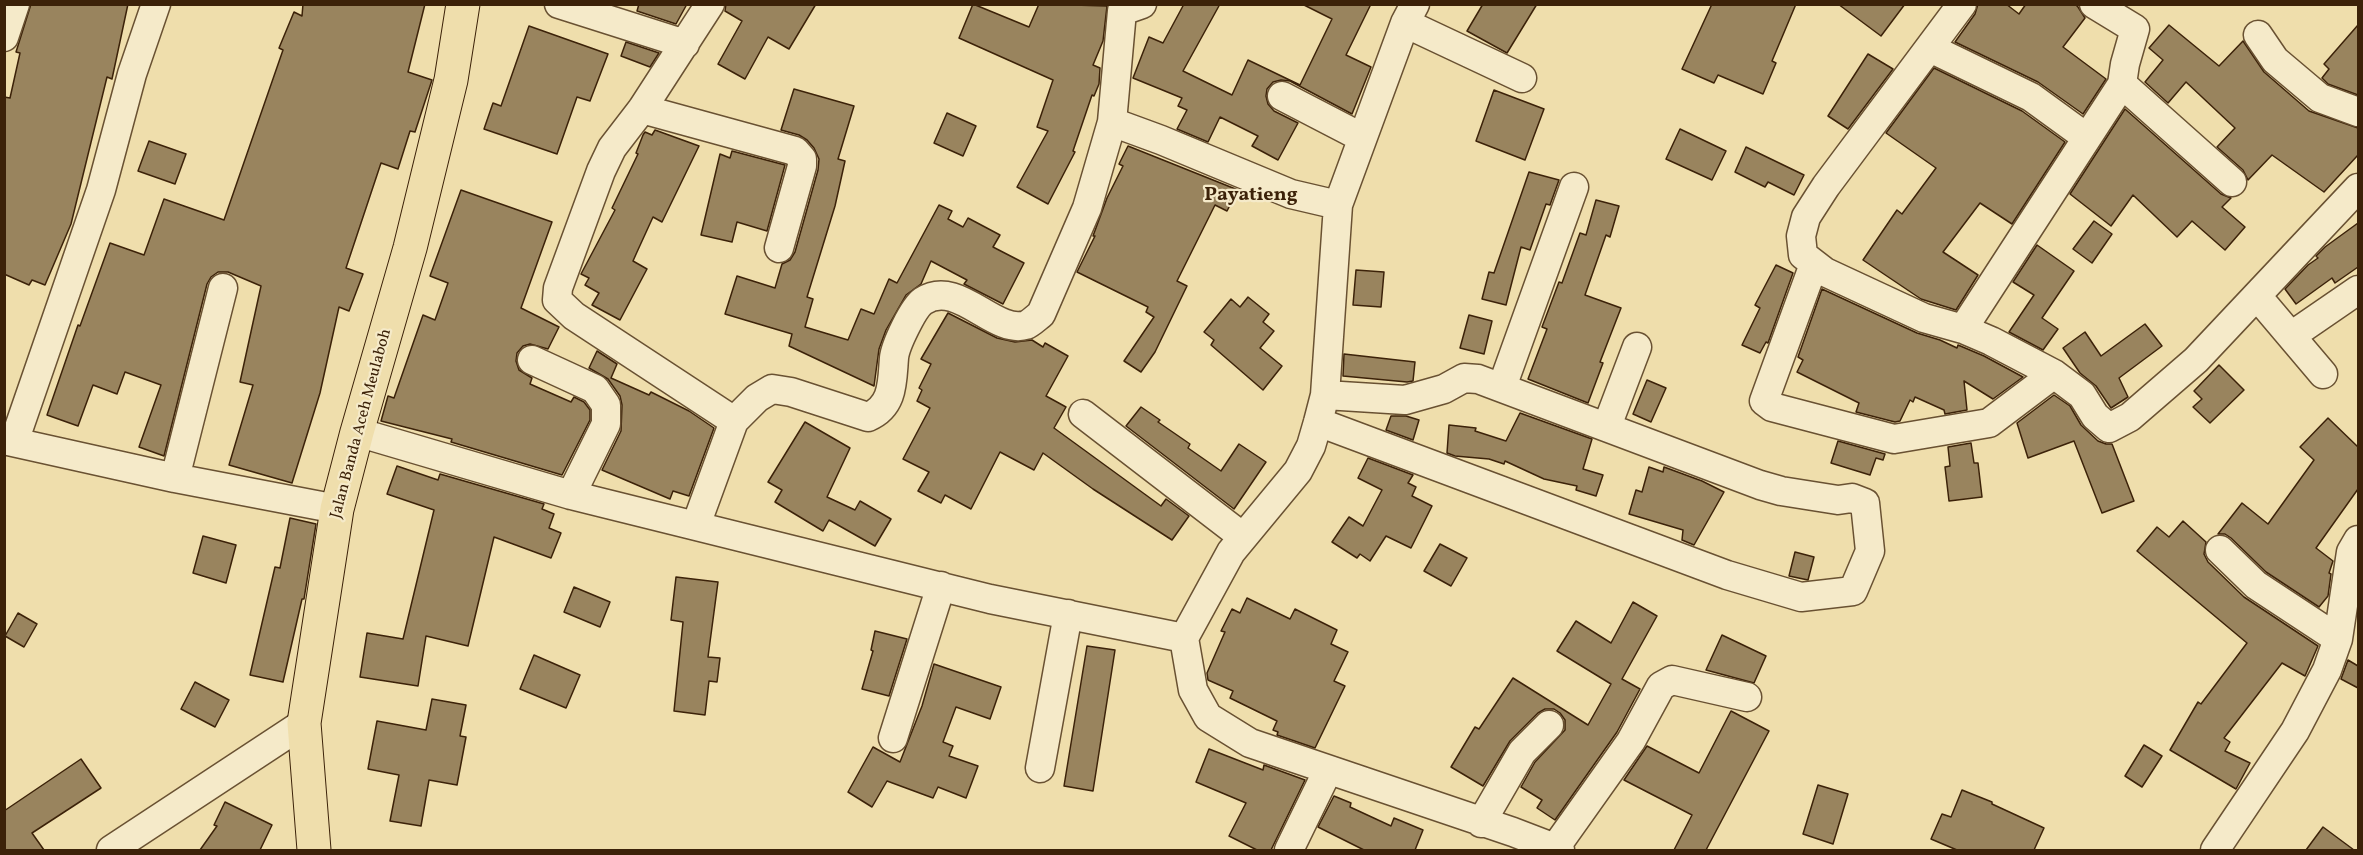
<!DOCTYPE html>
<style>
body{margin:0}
#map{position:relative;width:2363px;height:855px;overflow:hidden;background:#efdeac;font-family:Vollkorn,serif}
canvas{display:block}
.frame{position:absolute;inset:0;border:6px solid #3c2209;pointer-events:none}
</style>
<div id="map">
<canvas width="2363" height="855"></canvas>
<div class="frame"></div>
</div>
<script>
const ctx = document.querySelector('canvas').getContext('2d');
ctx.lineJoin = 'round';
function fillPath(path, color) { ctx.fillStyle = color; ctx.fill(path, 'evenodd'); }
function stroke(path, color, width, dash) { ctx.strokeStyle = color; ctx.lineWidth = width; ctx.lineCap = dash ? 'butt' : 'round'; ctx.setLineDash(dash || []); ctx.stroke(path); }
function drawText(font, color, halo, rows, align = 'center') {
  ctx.font = font + ' Vollkorn,serif'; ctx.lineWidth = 4.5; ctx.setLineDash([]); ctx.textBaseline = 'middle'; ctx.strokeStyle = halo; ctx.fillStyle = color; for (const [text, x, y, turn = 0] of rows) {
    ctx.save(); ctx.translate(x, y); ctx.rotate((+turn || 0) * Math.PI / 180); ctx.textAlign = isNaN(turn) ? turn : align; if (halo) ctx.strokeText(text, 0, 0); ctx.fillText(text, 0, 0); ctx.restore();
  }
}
const building = new Path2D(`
 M31,4H128L112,79L107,77L71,224L45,285L32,280L29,285L4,274V97L10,98L20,53L16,52Z
 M303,4H425L408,72L432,80L415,132L410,131L398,169L381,163L346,268L363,274L349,311L339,307L320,393L292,483L229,465L253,385L240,382L261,286L228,272H218L211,277L207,284L164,456L139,447L161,385L125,372L117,394L93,385L78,426L47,415L78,325L80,326L110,243L144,255L164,199L224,220L283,50L279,48L294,12L302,16Z
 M639,4H687L676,24L637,11Z
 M726,4H816L789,49L768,37L745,79L718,64L742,21L725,11Z
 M973,4L1029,27L1039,4L1107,6L1103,41L1093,65L1100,68L1099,84L1094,96L1092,95L1073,151L1075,152L1048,204L1017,187L1048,131L1037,127L1053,80L959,38Z
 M1184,4H1220L1183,71L1232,95L1248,60L1300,85L1332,19L1302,4H1371L1346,55L1371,67L1352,114L1290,81L1281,80L1273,82L1267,89L1266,96L1268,104L1274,111L1298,123L1278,160L1252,146L1258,136L1220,117L1208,142L1177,129L1187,110L1178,106L1182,98L1133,78L1149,37L1163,43Z
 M1483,4H1537L1507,53L1467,31Z
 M1712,4H1796L1772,61L1776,63L1763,94L1718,75L1714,83L1682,69Z
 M1838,4H1905L1881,36Z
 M1978,4H2006L2019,14L2026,4H2075L2078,7L2085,18L2063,47L2106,79L2083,114L2038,82L1955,42L1975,14Z
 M2169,25L2219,66L2243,41L2264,72L2309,111L2358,128V155L2324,192L2272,155L2248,180L2243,170L2217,147L2235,128L2186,82L2168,103L2145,82L2163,60L2149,48Z
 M2358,25V95L2328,84L2322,78L2329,69L2324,64Z
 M529,26L608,54L590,101L577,97L557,154L484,129L493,103L501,106Z
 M626,42L659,53L650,67L621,56Z
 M1868,54L1893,69L1848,129L1828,116Z
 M1934,68L2022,111L2065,142L2012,224L1980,203L1943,252L1978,275L1956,310L1921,299L1863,260L1897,210L1902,214L1936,168L1886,133Z
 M794,89L854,106L838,159L845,161L835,206L807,297L813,299L805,327L848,340L861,309L874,314L889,279L897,283L939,205L952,211L948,219L963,227L968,218L1000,235L993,247L1024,263L1003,304L964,284L967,280L931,261L921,284L906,295L886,330L879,349L874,386L789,346L792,334L725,314L737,276L775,288L782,264L790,260L795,252L818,170L819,159L814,148L807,140L799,135L781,130Z
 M1494,90L1544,109L1525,160L1476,141Z
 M2125,109L2221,194L2231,198L2222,207L2245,227L2225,250L2192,221L2177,237L2133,195L2111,226L2070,194Z
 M947,113L976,126L963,156L934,143Z
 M1680,129L1726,151L1712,180L1666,159Z
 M655,130L699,146L662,222L653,217L637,252L633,261L647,269L620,320L592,305L599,293L585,285L589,278L581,274L615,210L612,208L638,154L636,153L643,135L645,132L652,135Z
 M149,141L186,154L175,184L138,171Z
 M1128,146L1238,190L1227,211L1215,205L1177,281L1187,286L1155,352L1141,372L1124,361L1154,317L1146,312L1148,307L1077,272L1095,236H1093L1107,198L1123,166L1119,164Z
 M1746,147L1804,175L1794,195L1768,182L1765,187L1735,172Z
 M732,151L785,165L767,231L737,222L732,242L701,235L720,154L730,158Z
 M1529,172L1559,180L1550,205L1546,204L1530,250L1521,247L1506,305L1482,299L1489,272L1494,273Z
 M461,190L552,222L521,308L559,327L548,349L530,344L523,346L517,353L516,361L519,370L532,378L530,384L571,402L574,397L584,402L590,410V420L562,475L451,442L452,439L381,421L388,396L394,398L423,315L435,320L448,283L430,276Z
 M1596,200L1619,206L1610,237L1606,235L1585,295L1621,308L1600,362L1603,363L1588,403L1528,379L1547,329L1542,327L1559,282L1562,283L1580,233L1586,235Z
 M2094,221L2112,234L2092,263L2073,249Z
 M2358,223V267L2335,283L2332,278L2296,304L2285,289L2308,265L2318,258L2316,256L2325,247Z
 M2037,245L2074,271L2042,318L2058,329L2043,350L2009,332L2034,295L2013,282Z
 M1776,265L1793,273L1768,343L1766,342L1760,353L1742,345L1760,308L1755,305Z
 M1356,270L1384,272L1381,307L1353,305Z
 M1822,289L1917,333L1940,340L1957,348L1958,345L1984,356L2023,377L1993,399L1964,381L1967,410L1945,414L1944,410L1915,397L1913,402L1910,400L1900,421L1895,422L1856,412L1859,403L1797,372L1803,360L1798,357Z
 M1248,297L1269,314L1263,322L1274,331L1260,348L1282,366L1263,390L1211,345L1214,340L1204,332L1231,299L1240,307Z
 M948,313L997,338L1015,342L1032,340L1043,347L1045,343L1068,356L1046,396L1066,407L1054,428L1161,506L1166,499L1189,516L1172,540L1093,489L1043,453L1034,470L1000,452L971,509L945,495L941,503L918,491L929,472L903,459L930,408L917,401L922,390L919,388L931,364L921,359Z
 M1469,315L1492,321L1484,354L1460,348Z
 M2145,324L2162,346L2119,378L2128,397L2111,408L2096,386L2080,373L2063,348L2085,332L2101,356Z
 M597,351L617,364L611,378L649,395L651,392L689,411L714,428L689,496L673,491L670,499L602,470L621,431L622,405L620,396L608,379L589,368Z
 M1344,354L1415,362L1413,381L1407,382L1343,376Z
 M2219,365L2244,390L2210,423L2193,407L2202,399L2194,391Z
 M1647,380L1666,388L1651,422L1633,414Z
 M2054,395L2070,406L2081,425L2098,441L2106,444H2112L2134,501L2102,513L2074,441L2028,458L2017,423Z
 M1141,407L1160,420L1158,422L1190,444L1188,448L1221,471L1239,444L1266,462L1234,509L1126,426Z
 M1520,413L1592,439L1583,469L1603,475L1596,496L1576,490L1577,486L1544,479L1505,461L1504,464L1489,459L1455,456L1447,453L1449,425L1476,428L1475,431L1506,441Z
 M1391,416H1406L1419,420L1413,440L1386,430Z
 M2328,418L2358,447V489L2316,548L2333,561L2329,573L2331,574L2328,596L2319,607L2266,572L2231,538L2225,534H2218L2242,503L2268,524L2314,460L2300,447Z
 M805,422L850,448L827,497L855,510L860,501L891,519L875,546L829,520L823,531L775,502L782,490L768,482Z
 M1838,441L1885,454L1883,460L1876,458L1870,475L1831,463Z
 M1971,443L1974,463H1978L1982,497L1949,501L1945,467L1950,466L1948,447Z
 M1368,458L1413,475L1408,483L1416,487L1412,496L1432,506L1411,548L1386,536L1370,561L1360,554L1357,558L1332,542L1349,517L1363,526L1382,490L1358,478Z
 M397,466L438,480L440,474L544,504L542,509L554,514L549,528L561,533L551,558L494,537L468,646L426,636L418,686L360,677L367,633L403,639L434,510L387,494Z
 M1649,467L1663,472L1664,467L1702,481L1724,492L1694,545L1682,540L1683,530L1629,514L1636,490L1642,492Z
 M290,518L316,524L304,599H302L283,682L250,675L275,567L280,568Z
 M2183,521L2206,542L2204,554L2208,562L2244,597L2318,646L2305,676L2282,663L2224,738L2230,742L2225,751L2250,763L2236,789L2170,750L2198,702L2201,704L2247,643L2137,551L2157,527L2169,537Z
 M203,536L236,545L226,583L193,573Z
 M1440,544L1467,558L1451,586L1424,571Z
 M1795,552L1814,557L1808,580L1789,576Z
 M676,577L718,582L708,657L720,658L717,682L709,681L705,715L674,711L683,622L671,620Z
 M574,587L610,602L600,627L564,612Z
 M1247,598L1290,619L1295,609L1337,630L1331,644L1348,652L1334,681L1345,686L1315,748L1277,735L1278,732L1273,730L1277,721L1230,698L1233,691L1208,680L1207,673L1225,632L1221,631L1232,609L1240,613Z
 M1633,602L1657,616L1622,679L1640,689L1617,732L1555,820L1537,808L1542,800L1521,787L1535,762L1565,730V720L1560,713L1554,709H1545L1538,713L1510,741L1483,786L1451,767L1475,727L1479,729L1513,678L1588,725L1611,684L1557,651L1576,621L1611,643Z
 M18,613L37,624L24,647L5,636Z
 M875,631L907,639L889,696L862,689L873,651L871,650Z
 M1722,635L1766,656L1754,683L1706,670Z
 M1087,646L1115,650L1093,791L1064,786Z
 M534,655L580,675L566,708L520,689Z
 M2348,660L2358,666V688L2341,679Z
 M934,664L1001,687L990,719L956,707L943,742L953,746L949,756L978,766L966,798L938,787L933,798L887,781L872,807L848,792L873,747L900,762L922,706Z
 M195,682L229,700L215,727L181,709Z
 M432,699L466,705L460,736L466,737L457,785L429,780L421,826L390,821L399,775L368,769L377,721L426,730Z
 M1731,711L1769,731L1706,850H1674L1692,815L1624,780L1647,746L1699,773Z
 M2144,745L2162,756L2142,787L2125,776Z
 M1209,749L1263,770L1264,765L1305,780L1271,850H1257L1229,836L1246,803L1196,782Z
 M81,759L101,788L32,833L44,850H4V811Z
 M1818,785L1848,794L1833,844L1803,834Z
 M1962,790L1992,802V804L2044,828L2034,850H1957L1931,839L1942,814L1951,817Z
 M1334,796L1351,803L1350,807L1391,826L1394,818L1423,830L1415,850H1364L1318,827Z
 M225,802L272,825L260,850H200L217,826L214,825Z
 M2323,827L2354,850H2306Z`);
fillPath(building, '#99845e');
stroke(building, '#3c2209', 1.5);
const minor = new Path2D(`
 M559,4L685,44
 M710,4L642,109L612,148L601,171L558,288L557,300L574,316L734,421
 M1415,4L1405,23L1338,205L1325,395L1318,422L1311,446L1298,471L1231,552L1184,638L1193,690L1208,717L1250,743L1513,832L1560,850
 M1962,4L1826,186L1806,217L1801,236L1803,255L1825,272L1924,318L1963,329L1991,341L2054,374L2082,395L2095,416L2109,428L2130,417L2196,360L2358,188
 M2094,4L2135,29L2125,64L2122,84L2232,182
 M1405,23L1522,78
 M2258,35L2275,60L2320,98L2358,112
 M4,37L15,4
 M1930,48L2031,97L2086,137
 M1282,96L1361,137
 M642,109L795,151L802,159V166L779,248
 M1112,122L1161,140L1291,194L1338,205
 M1814,264L1764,401L1772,407L1894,439L1989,423L2054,374
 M2257,296L2323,374
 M1963,329L2122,84
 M2291,336L2358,290
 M532,360L595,389L606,405V424L571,495
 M1502,387L1574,187
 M1083,414L1243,537
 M1318,422L1727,575L1801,597L1853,591L1870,551L1865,503L1852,498L1838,500L1781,491L1760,485L1478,379L1464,378L1444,389L1405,400L1325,395
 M1607,426L1637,347
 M357,432L571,495L990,599L1184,638
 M4,440L175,478L337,509
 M14,442L101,190L132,74L156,4
 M175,478L223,288
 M696,525L734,421L757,398L772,389L791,392L868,417C894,406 892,381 894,358C895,346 913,308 923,301C958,278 994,335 1026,325C1031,323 1037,317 1041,314L1087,208L1112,122L1122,11L1142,4
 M2220,550L2256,585L2338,639
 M893,738L941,586
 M1040,768L1068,614
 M1481,823L1522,752L1549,725
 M1555,848L1631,741L1661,686L1672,680L1747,697
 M111,850L304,723
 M1289,850L1328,770
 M2215,850L2295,731L2327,670L2338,639L2351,552L2358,540`);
const highway = new Path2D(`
 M314,850L304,723L337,509L357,432L410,248L451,80L463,4`);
stroke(minor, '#695132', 31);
stroke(highway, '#3c2209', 35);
stroke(minor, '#f5eac9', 28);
stroke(highway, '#efdeac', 33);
drawText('16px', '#3c2209', '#f5eac9', [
 ["Jalan Banda Aceh Meulaboh",362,424,-75]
]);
drawText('bold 20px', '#3c2209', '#f5eac9', [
 ["Payatieng",1251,196]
]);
</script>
